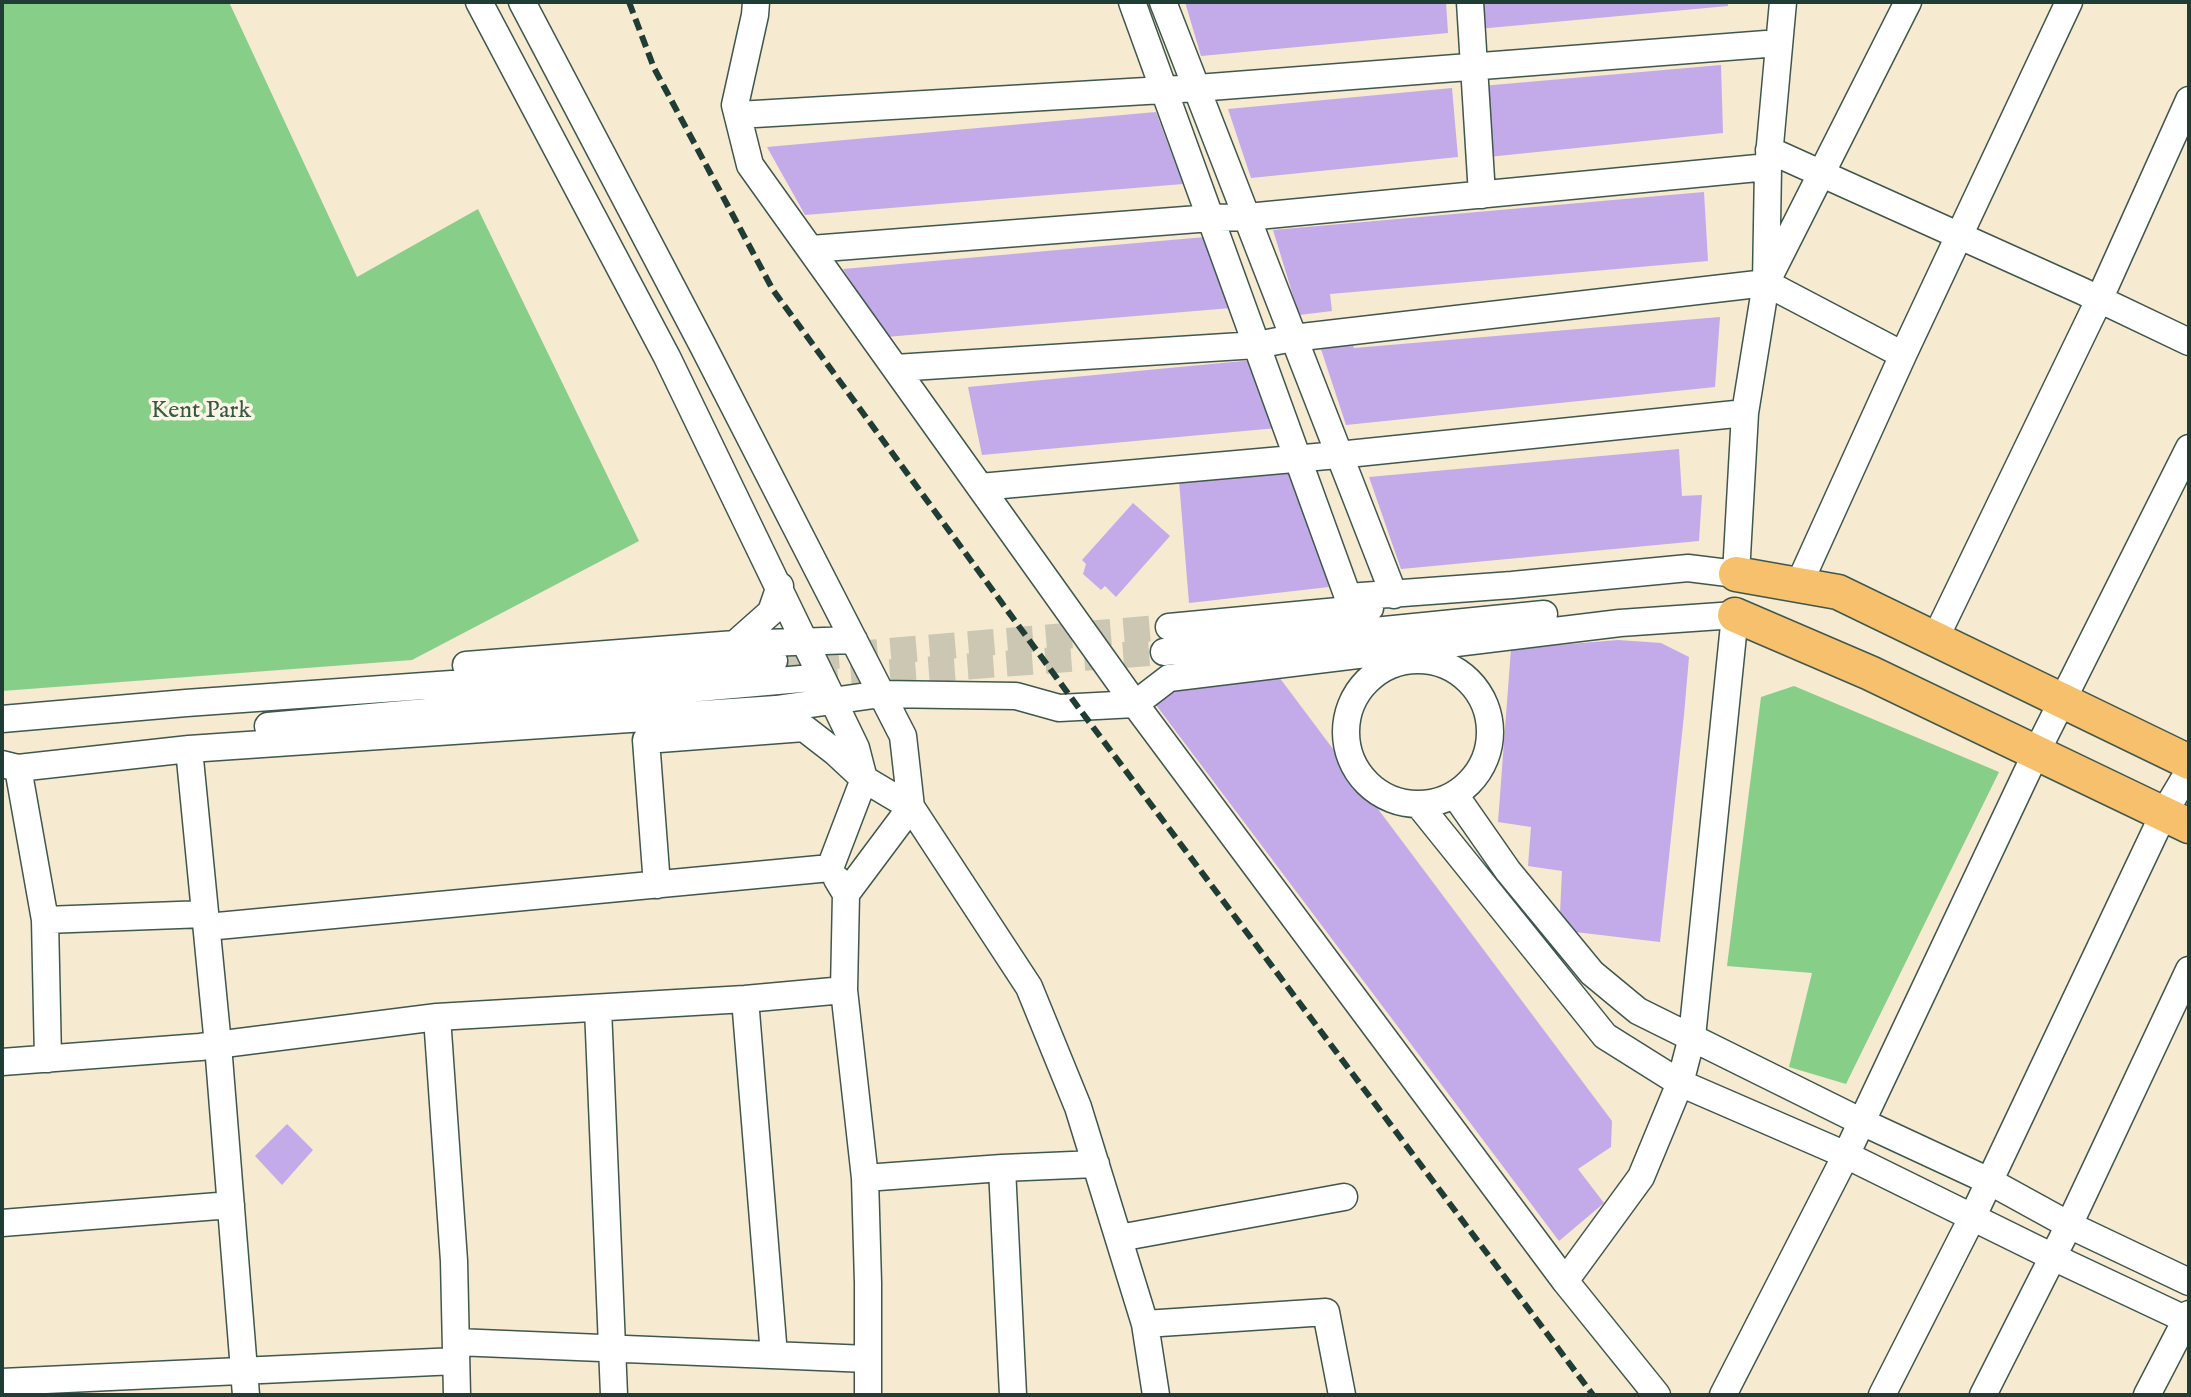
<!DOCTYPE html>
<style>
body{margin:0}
#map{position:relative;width:2191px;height:1397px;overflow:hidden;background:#f6ead1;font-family:"IM FELL English",serif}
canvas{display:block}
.frame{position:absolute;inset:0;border:4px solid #1f3d34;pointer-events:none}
</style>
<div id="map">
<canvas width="2191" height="1397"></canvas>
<div class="frame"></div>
</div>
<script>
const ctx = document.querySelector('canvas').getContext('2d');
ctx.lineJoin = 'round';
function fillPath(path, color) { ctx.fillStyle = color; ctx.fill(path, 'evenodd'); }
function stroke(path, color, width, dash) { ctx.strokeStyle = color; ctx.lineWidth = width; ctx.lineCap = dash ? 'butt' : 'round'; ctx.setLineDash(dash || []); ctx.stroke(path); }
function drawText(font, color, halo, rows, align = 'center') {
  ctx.font = font + ' "IM FELL English",serif'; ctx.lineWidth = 7; ctx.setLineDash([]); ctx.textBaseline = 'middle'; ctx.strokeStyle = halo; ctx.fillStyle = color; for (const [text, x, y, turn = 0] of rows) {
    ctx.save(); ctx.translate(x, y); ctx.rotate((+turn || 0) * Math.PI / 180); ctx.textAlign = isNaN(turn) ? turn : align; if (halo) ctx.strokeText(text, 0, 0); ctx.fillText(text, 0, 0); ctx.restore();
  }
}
fillPath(new Path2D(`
 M2,2H229L357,277L478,209L639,541L412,660L2,691Z
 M1794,686L1999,772L1846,1084L1789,1067L1812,973L1727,966L1761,697Z`), '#87ce88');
fillPath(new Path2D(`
 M1185,2H1446L1448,33L1201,56Z
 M1476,2H1728V6L1478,29Z
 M1721,65L1723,133L1488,157L1482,86Z
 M1452,88L1458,157L1251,178L1228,109Z
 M1156,112L1183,184L805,215L767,147Z
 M1704,192L1708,261L1330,294L1332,311L1299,315L1273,230Z
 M1205,237L1231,308L886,337L843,269Z
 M1720,317L1715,387L1346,425L1319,343L1351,340L1354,348Z
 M1254,360L1277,428L982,455L968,387Z
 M1679,449L1682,496L1702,495L1699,541L1401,569L1369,477Z
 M1295,469L1329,587L1189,603L1179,481Z
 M1133,503L1170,536L1116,597L1105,586L1101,590L1083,574L1086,564L1082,560Z
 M1618,640L1661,643L1689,657L1684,715L1660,942L1575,932L1560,914L1562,871L1528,866L1531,827L1498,822L1511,649Z
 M1276,673L1612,1121L1611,1147L1578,1169L1604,1203L1559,1241L1156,705L1177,685Z
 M287,1124L313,1150L282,1185L255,1156Z`), '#c3aae8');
stroke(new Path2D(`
 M774,661L1169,627
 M812,678L1164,652`), '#cbc7b2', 26, [26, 13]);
const minor = new Path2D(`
 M479,2L667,357L856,748L864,779L830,868
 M522,2L703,346L903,736L911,807L1029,987L1078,1107L1145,1324L1156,1395
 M756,2L755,15L735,105L750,165L1135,704L1565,1281L1657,1395
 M1132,2L1348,597L1512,585L1688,568L1736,574
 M1163,2L1394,595
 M1470,2L1482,195
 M738,115L1197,88L1779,43
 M1769,150L2082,291L2189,342
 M811,249L1211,218L1247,217L1768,167
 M1903,355L1766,283L1908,2
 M895,368L1257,345L1293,338L1766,283
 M980,487L1338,455L1745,413
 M1736,574L1745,413L1766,283L1768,167L1783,2
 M1799,584L1903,355L2069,2
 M1169,627L1370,608
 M1935,639L2099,300L2189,100
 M735,644L854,640
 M1164,652L1544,614
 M1346 732a72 72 0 1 1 144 0a72 72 0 1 1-144 0Z
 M466,665L735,644L771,612L780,586
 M2,719L186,703L774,661
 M268,726L812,678
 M189,749L218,1045L246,1395
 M2,764L18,768L189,749L776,709L881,694L1016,696L1059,708L1135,704L1169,678L1620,623L1735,615
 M18,768L45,920L48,1059
 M1455,795L1508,871L1592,973L1638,1011L1862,1122L1989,1181L2069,1225L2189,1282
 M1419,805L1605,1036L1680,1083L1846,1155L2053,1257L2189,1321
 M837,879L846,894L844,990L865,1178L868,1283V1395
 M657,885L646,740L804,728L835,752L864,779L911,807L846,894
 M45,920L205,914
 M207,927L830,868
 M745,999L774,1355
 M598,1008L614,1395
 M437,1017L454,1261L457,1395
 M2,1062L200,1047L437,1017L745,999L844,990
 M1002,1168L1013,1395
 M865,1178L1002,1168L1096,1164
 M2,1223L231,1205
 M1119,1238L1344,1197
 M1565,1281L1641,1177L1680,1083L1692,1037L1735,615
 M1145,1324L1326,1312L1342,1395
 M456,1342L868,1359
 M2,1382L456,1361
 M1723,1395L1846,1155L2037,751L2189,448
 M1882,1395L1972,1218L2164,813L2189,771
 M1983,1395L2069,1225L2189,970
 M2147,1395L2189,1314`);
const major = new Path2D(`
 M1736,574L1838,592L2189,762
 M1735,615L1870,673L2189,826`);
stroke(minor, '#3f574c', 29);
stroke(major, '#3f574c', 37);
stroke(minor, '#fff', 26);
stroke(major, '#f7c06c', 34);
stroke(new Path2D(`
 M629,2L654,68L773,290L1078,707L1593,1395`), '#1f3d34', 6, [12, 6]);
drawText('24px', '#345a45', '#fcf5e5', [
 ["Kent Park",201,412]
]);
</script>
